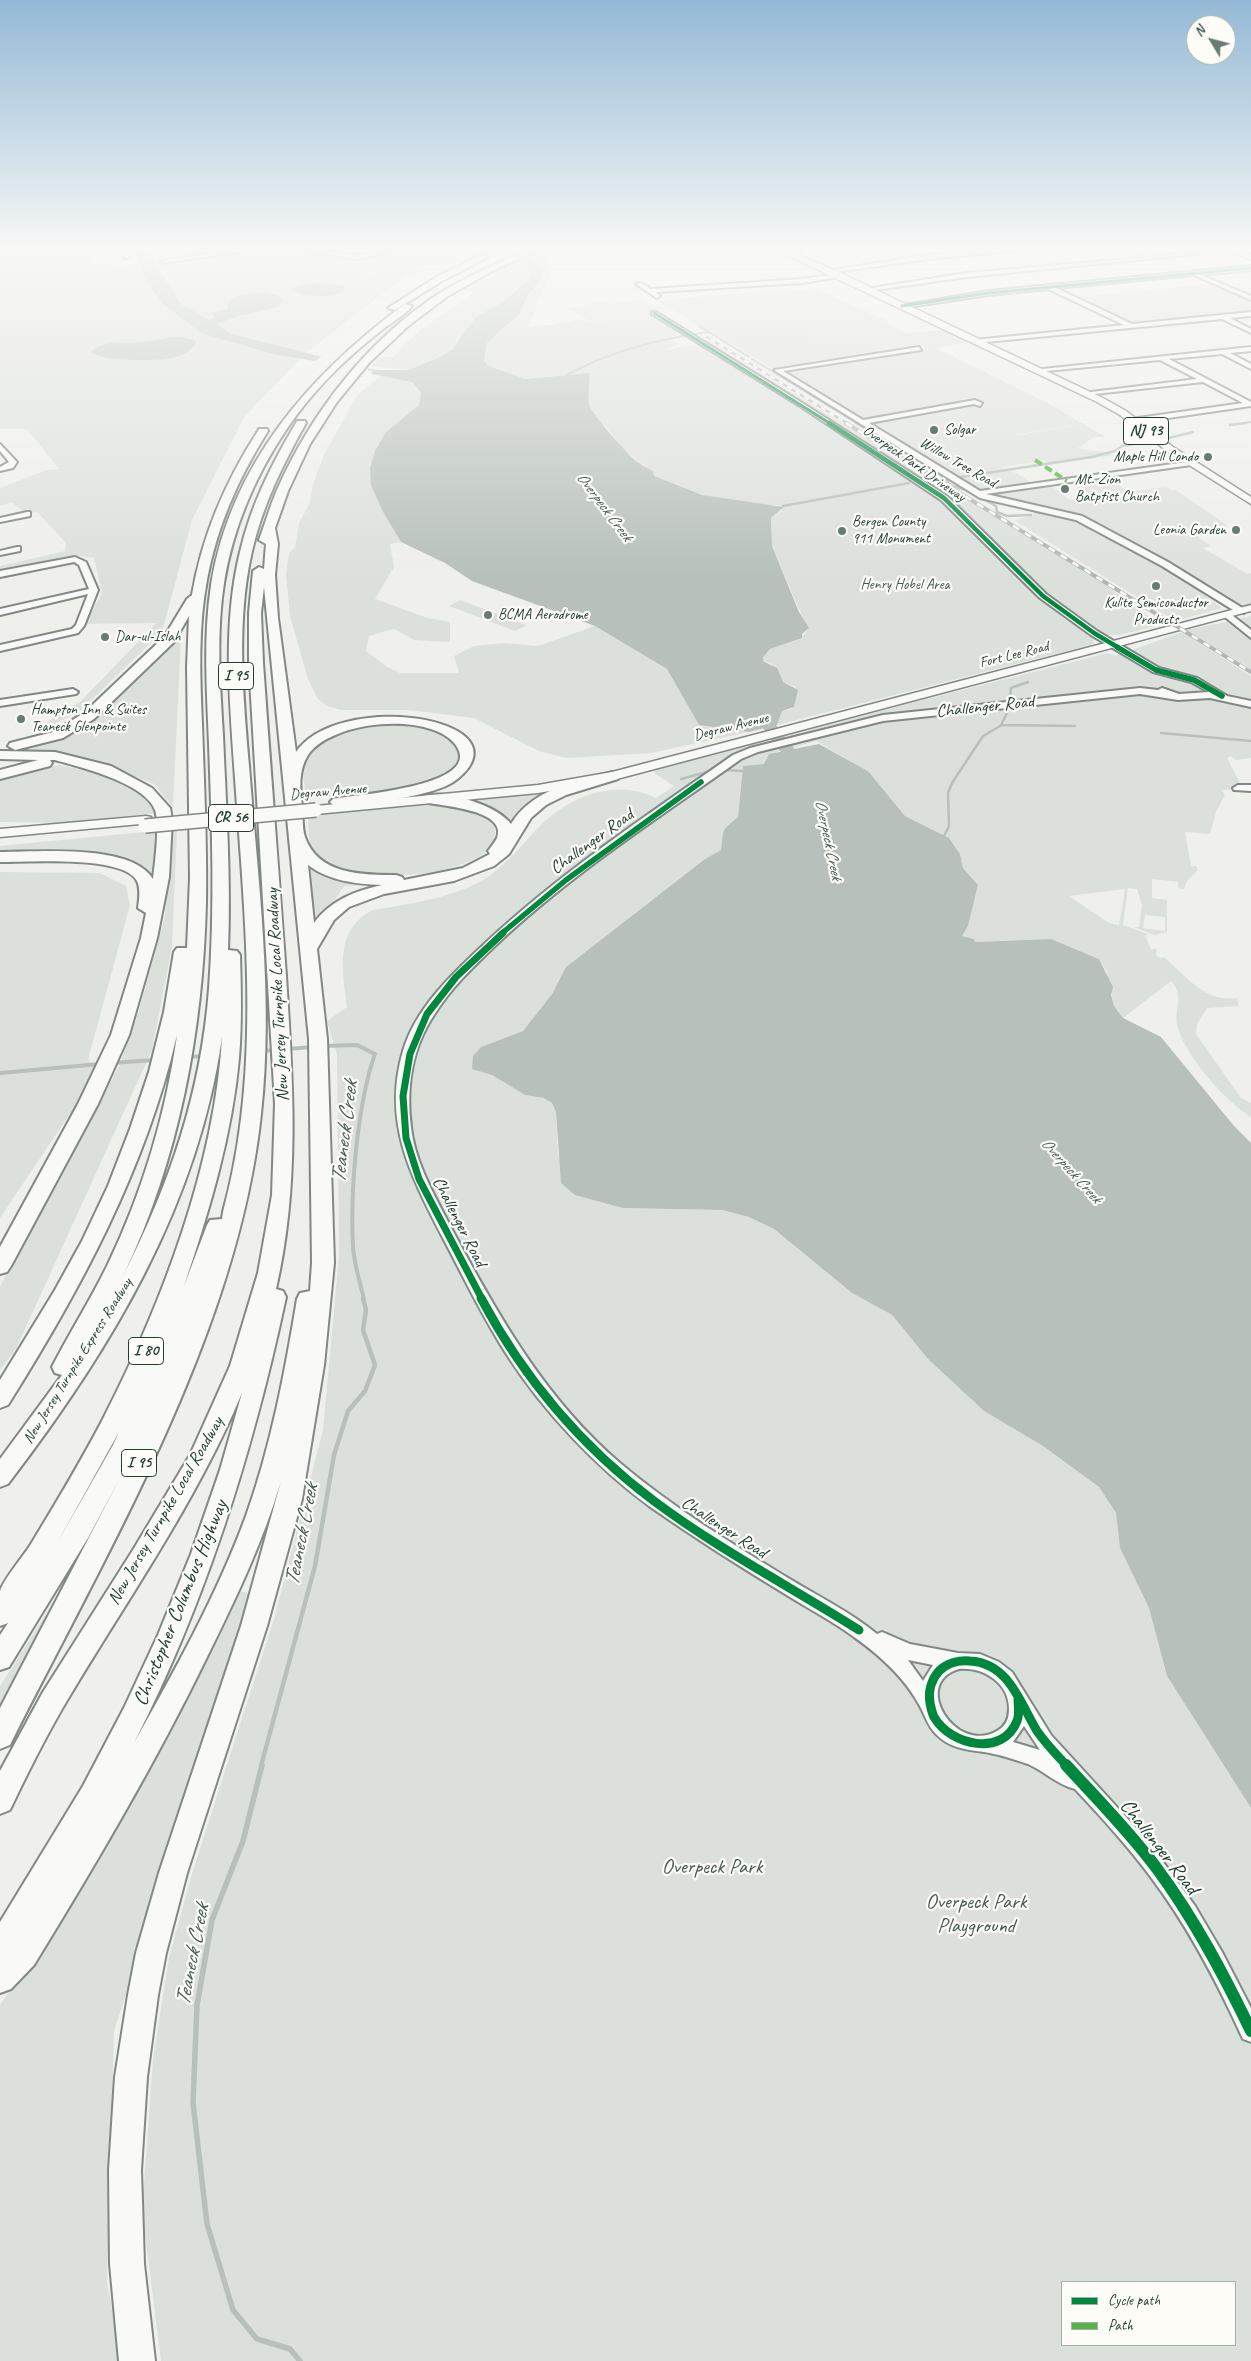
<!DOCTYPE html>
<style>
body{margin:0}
#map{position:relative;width:1251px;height:2361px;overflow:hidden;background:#eff0ec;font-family:Caveat,sans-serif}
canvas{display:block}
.legend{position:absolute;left:1061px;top:2281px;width:175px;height:65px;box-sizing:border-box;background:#fdfcf7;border:1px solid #a4b0a9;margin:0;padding:6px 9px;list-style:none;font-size:15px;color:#1f3d34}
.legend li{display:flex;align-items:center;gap:10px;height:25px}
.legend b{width:25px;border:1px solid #a4b0a9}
.north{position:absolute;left:1186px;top:15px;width:50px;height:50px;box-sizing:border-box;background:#fdfcf7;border:1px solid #a4b0a9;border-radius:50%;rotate:307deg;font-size:14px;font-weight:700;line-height:20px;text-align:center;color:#1f3d34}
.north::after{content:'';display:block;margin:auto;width:18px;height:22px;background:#687c74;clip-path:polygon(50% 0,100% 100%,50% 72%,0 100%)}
</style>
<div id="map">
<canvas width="1251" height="2361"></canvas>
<ul class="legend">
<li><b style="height:6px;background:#00873e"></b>Cycle path</li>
<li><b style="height:6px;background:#55b346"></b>Path</li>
</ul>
<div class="north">N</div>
</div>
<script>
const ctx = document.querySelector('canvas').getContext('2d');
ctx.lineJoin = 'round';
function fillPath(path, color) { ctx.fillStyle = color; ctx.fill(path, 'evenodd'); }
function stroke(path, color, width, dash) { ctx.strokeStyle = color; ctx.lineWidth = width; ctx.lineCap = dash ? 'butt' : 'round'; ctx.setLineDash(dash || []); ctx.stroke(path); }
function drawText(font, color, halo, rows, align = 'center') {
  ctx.font = font + ' Caveat,sans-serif'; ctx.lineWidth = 4.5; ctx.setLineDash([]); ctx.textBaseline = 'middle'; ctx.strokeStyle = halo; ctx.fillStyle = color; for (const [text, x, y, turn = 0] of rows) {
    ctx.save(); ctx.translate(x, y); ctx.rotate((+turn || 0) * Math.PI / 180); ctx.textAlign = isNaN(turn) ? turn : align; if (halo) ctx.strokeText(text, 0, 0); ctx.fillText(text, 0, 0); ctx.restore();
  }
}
fillPath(new Path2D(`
 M145,248H495L461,262L364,273L340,263L266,259L159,272Z
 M1211,284L1251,301V313L1133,324L1074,297Z
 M818,289L889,322L887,323L906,333L945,330L969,342L936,348L1055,407L1083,424L1014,435L1046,460L1001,467L1018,474L1037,487L1051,486L1070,500L1166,487L1171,490H1176L1228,526L1190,531L1211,546L1203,548L1248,574L1251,573V611L1212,587L1199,591L1222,608L1175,621L1014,520L1034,515L1033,506L992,495L975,487L785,370L926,349L922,346L772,368L658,301L713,295Z
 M640,299L662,312L593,323L568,308L606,301L610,304Z`), '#dee1dc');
fillPath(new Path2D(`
 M0,248H83L91,264L141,265L144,275L266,259L340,263L364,273L430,269L405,276L306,353L244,417L192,520L162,632L80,711L49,727L44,724L81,701L156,623L85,624L102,593L94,558L79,556L0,571V566L65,551L66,543L37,512L27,514L12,503L0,505V488L47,470L59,469L27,429H0Z
 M537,252L547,259L550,278C540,292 536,311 529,326L551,325L580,319L593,323L654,313L684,331L674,333L677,335L673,339L675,342L681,344L664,350L710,342L1104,584L1151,618L1167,623L1120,635H1108L1093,640L1094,643L1090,645L777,725L782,711L792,709L795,687L783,682L772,664L763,661V654L770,649L800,639L808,630L772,546L771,518L782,510L779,505C738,505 690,495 654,476L653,471L637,461L617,442L606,426L598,421L589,404L587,390L589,386L581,373L525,379L489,366L484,361L487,343L520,313L527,297L541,279L542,268L529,255Z
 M524,257L532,277L503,302L476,317L452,349L442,356L409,370L372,366L381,357H394C414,329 448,313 475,292L462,290L491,271Z
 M1154,291L1162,298L1191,314L1135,321L1086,297Z
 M786,293L790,299L783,304V309L812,325L803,336L812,344L764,351L739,344L682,309L685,305L696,299Z
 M901,342H911L917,346L876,353L883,346Z
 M381,376L412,382L421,393L419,405L386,432L383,512L401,542L390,544L394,567L375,599L428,618L450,622V642L414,640L394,629L369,636L366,651L387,667L400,673H459L454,656L474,646L504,643L538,646L595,626L667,669L699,725L749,732L651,753L566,758L539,751L474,718L410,710H340L327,706L318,699L308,679L290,616L286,574L289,553L295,547L299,523L310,503L313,484L324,455L357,395Z
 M1083,424L1106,437H1094L1078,448C1090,452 1102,450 1114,455L1051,465L1013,436Z
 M1108,477L1128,492L1091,497L1072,482Z
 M460,600L527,625L515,631L449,606Z
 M1251,616V669L1186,630C1208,625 1230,622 1251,616Z
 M1182,632L1251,676V758L1236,760L1231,756L1227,758L1243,789L1221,790L1225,795L1216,812L1210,834L1185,832L1191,866H1196L1198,870L1187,881L1184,889L1178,888V882L1152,879V898L1167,900V932L1154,935L1134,927H1139L1142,905L1137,889L1128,888L1123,925L1150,935H1145L1151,949H1157L1156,955L1160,958L1164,957C1186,976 1205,1003 1237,998L1239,1006L1207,1008L1197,1024L1196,1034L1241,1098L1251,1103V1117C1225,1101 1187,1058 1178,1028C1172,1011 1186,996 1171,981L1123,1018L1114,1006L1107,972L1099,959L1051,939L975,942L973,939L962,936L968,926L978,885L963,868L960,854L949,838L905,816L868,771L816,741L770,754L765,764L743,766L738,817C721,830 724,828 721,850L705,859L566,967L552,994L523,1031L481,1047L472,1068L492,1075L525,1095L544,1098L552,1103L556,1112L558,1156L623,1208L722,1210L749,1217L774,1229L852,1293L892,1315L928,1359L984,1411L1043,1446L1099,1487L1116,1513L1120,1548L1149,1608L1167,1676L1251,1808V2361H161L142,2210L153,2059L169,1957L194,1867L274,1619L323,1430L339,1255L337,1055L327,1021L347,1007C343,972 333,930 373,910C406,905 454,897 483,880C508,865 524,841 544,822C575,794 618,779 656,798L674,786L654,773L659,767L1108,653L1115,656ZM1125,889L1119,925L1109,923L1069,896ZM1145,915L1165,917V931L1143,928ZM1062,2282H1235V2345H1062Z
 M181,637L173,807L154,784L106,765L57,752L11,750L57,739L81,728L158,658L172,639Z
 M401,723C425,728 442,732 460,749L457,768L432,783L347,796L306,799L303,772L308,754L330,737L366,725Z
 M60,765L101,774L136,789L158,813L57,823L0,822V780L25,770Z
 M564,789L512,834L491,809L469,799Z
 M407,804H440L484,815L494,826L496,839C493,843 489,850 485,853C446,877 394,879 351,871C340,869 323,866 316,857C307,847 309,829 308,816Z
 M177,830L172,947L152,1050L16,1349L0,1370V1286L119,1066L138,1014L165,916L172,831Z
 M154,831L155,879L138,865L113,855L0,853V846Z
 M308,862L402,884L344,886L315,929Z
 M0,872L100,873L126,886L130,905L88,1060L100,1069L0,1218Z
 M69,1578L0,1717V1686Z
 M235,1591L257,1594L114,2031L107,2282L121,2361H0V2005L45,1938Z`), '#dce0db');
fillPath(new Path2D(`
 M132,248H145L181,304L209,320L215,318L211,313L227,309L229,300C241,292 272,288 283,300L278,307L239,316L216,324L231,334L375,370H409L442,356L452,349L476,317L503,302L532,277L524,257L529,255L542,268L541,279L527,297L520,313L487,343L484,361L489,366L525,379L589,373C591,384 587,393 589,404C592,415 626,452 636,461C641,465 648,468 653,471L654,476L702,495L784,507L771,518L772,546L799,612L809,628L802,634V638L770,649L763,657V661L777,668L783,682L798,690L794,707L782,711L777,725L749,732L699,725L667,669L595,626L472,581L445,563L401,542L383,512L371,485L370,468L375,451L386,432L419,405L421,393L412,382L371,374L373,371L273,354L201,333L162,303L143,275L141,265H132L140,262Z
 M319,283L343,285L345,290C335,299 301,298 291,289L302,284Z
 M180,337L195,340L196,344C190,351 182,356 173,358C157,361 102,362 91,352C103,339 124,344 142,342C155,341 167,337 180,337Z
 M819,744L868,771L905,816L949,838L960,854L963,868L978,885L968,926L962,936L974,939L975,942L1051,939L1099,959L1113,987L1111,995L1114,1006L1123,1018L1161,1037L1234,1126L1251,1143V1808L1167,1676L1149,1608L1120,1548L1116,1513L1099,1487L1043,1446L984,1411L928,1359L892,1315L852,1293L774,1229L749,1217L722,1210L623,1208L575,1195L561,1183L556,1112L552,1103L544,1098L525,1095L492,1075L472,1069L473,1056L481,1047L523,1031L552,994L566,967L705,859L721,850C724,827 721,831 738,817L743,766L764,764L769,754Z`), '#b7c0ba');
fillPath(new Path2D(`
 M322,356L370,366L365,372L314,362Z`), '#eff0ec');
stroke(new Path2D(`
 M699,326L749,357
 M695,334L709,332
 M752,359L858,424
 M565,376C602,355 641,344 683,336
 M1238,424L1251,422`), '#b7c0ba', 2);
stroke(new Path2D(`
 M856,423L939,473L952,486L970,491
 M1230,425L1246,423
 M1165,439L1193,432
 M961,477L1091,457L1115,451L1122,446L1151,441
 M978,496L996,506L997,512L1007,516L1031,515
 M783,506L909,483
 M1010,700L1011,688L1028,682
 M1001,725L1007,713
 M1161,733L1251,741
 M722,770L747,771
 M681,779L715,770
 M944,836L949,826L948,793L952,783L983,736L1002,725L1075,726`), '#b7c0ba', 2.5);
stroke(new Path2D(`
 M324,1046L357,1045L375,1054C357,1105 350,1192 353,1247C354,1264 360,1282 364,1299
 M286,1049L314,1047
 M261,1051L277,1050
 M187,1057L205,1056
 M112,1063L155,1060
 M0,1073L100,1064`), '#b7c0ba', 4);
stroke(new Path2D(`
 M261,1766L315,1566L334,1455L348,1411L365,1391L375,1365L363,1330L366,1310L363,1298`), '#b7c0ba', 4.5);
stroke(new Path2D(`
 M262,1765L243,1841L212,1920L197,2005L193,2103L207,2224L233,2310L257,2339L290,2349L300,2361`), '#b7c0ba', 5.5);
fillPath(new Path2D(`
 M752,700L757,701L811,770L813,773L811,776H799L745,704Z`), '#b7c0ba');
const minor = new Path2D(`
 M118,248H124L129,258H125Z
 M250,248H265L164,263L161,261Z
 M288,248L357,255L408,248L357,259Z
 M1020,248H1042L928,259L829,273L826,271L928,255Z
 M1129,248H1137L1156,256L1194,252L1197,254L967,277L868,291L865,289L967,273L1148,257Z
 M1222,248H1230L1251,255V259Z
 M1251,266V270L1201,275L1251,296V300L1194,275L1056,288L1132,324L1251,312V316L1230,318L1251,329V333L1222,319L976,343L974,340L1124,325L1048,289L988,295L902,308L899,306L988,291Z
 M840,274L838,277L802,283L656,292L660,296L657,298L636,284L641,283L651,289L802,279Z
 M652,312H656L807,406L947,496L1046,594L1097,631L1159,668L1197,678L1227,696L1251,701V707L1210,698L1178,700L1140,694L883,721L758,752L741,759C657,819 570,875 495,946C473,967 451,988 434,1015C412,1048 406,1088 411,1127C415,1165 438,1201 455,1235C500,1319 547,1401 620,1463C672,1507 731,1543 788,1578C818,1596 850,1612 877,1634L882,1632L910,1644L958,1653L980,1654L999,1662L1012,1672L1051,1735L1147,1840L1195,1906L1222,1952L1251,2008V2042L1243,2039C1217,1982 1188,1926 1150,1876C1127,1845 1101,1817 1075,1789C1058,1785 1044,1771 1028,1764C1016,1760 998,1754 984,1752C967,1750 949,1748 936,1734C928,1726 926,1718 921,1708C906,1679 881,1656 854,1637C834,1622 811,1610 790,1597C742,1568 695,1538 649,1506C597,1468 544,1412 509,1358C484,1320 464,1278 443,1238C411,1176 382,1122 403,1051C415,1010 450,976 480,948C558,874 646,816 733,755L750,748L883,715L1140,688L1158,690L1162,688L1179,694L1209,692L1191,682L1153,672L1091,635L1040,598L941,500L803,408L652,314ZM908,1660L933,1665L923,1681ZM959,1669C984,1667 1009,1683 1009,1709C1009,1719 1006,1726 997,1731C956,1755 910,1683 959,1669ZM1024,1726L1040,1750L1013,1742Z
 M919,347L921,350L783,371L863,420L975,400L982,403L980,406L974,404L869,423L980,491L1194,461V465H1191L986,494L1082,516L1168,562L1244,609V613H1238L1162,566L1076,520L980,498L774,370Z
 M1251,347V351L1230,353L1251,364V369L1222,354L1169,359L1251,402V406L1134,423L1131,419L1243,403L1203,382L1086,395L1083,393L1197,379L1160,360L1036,372L1033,370Z
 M0,444L17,462L13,468L0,471V467L9,462L0,451Z
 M27,512H30V516L0,522V518Z
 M17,547H20V551L0,555V551Z
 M75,557L86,562L98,590L84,626L78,633L0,651V645L72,629L76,625L88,594L0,615V609L89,589L79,565L74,562L0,577V571Z
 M1228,612L1251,630V638L1225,617V613Z
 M73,689L78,692L76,694L0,706V700Z
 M1238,785H1251V791L1234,790L1233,788Z`);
const major = new Path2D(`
 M772,248H782L832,269L1103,398L1126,411L1173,447L1251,497V504L1167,451L1120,415L1097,402Z
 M1251,605V611L613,780L538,793L316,814L309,810L316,806L538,785L612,772Z
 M146,816L151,817L153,820L151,823L0,837V829Z`);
const highway = new Path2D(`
 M532,248H543L494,270L448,296L407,327L369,363L337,402L310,444L288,491L275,528L278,544L275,575L278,618L296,752C337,693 504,715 469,767C463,775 455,782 446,786C412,800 374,801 338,807L333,805L330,802L333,799C349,795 488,787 455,744C428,711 331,721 308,755C298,771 300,789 302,806C303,816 302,828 305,837C318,875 363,875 396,875L402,877L404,880L463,868L490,854L488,851C491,847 495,842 497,838C508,809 439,806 424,802L421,799L424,796C448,790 497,805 511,824C532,789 576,781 613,772L620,776L618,779L566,795L546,805L531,818L509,854L494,866L454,881L384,894L349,907L334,920L317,949L327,1039L334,1263L324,1365L302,1499L267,1626L187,1873L166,1953L158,1995L147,2077L141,2170L144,2264L155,2361H119L110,2264L109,2170L115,2077L128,1995L136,1953L159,1873L241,1626L281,1481C263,1542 236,1598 208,1655C156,1762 96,1864 34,1965L11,1989L0,1993V1922L83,1786L124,1708L158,1635L191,1554L220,1470L242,1393C195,1505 124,1604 62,1709C43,1742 26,1776 10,1810L0,1814V1771L43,1692L133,1550L190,1455L230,1366L258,1273L272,1195L275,1104L249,663V613L253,571L259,567L264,569L266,544L259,540C265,524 270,506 277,490C312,411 370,337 443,291C472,274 501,261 532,248ZM264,587L309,1039L312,1263L310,1291L300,1293L297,1299C285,1372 271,1446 246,1516C217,1595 175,1670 134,1743C206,1602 253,1452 286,1297L283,1291L276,1289C300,1185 293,1082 286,976C279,872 270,767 263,663L261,613ZM308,865C329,881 356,884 382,885C355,891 331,900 314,923Z
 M481,255L488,257L444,280L395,310L388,308L438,276Z
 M405,304L412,306C403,317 388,324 377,334C344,360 312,392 288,427C256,474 233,527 224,583C216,633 220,684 223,735C226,806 231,879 228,950L237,951L240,955C241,989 242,1023 239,1058C232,1136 209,1212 184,1286L207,1225L210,1220L222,1219L223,1212C262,1071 245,922 235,778C230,704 222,625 240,552C251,505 271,465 296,423L297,421H305L306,423C283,464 263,504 252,551C236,621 243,695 249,766C258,881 274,999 261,1114C238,1333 107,1551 10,1745L0,1749V1708L120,1478L88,1538L9,1667L0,1670V1635L8,1623L0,1626C0,1616 0,1601 0,1591C5,1577 23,1557 31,1544C56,1503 81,1461 103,1419C161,1306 215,1165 222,1037C198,1206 110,1351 8,1484L0,1487V1459L62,1375L55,1373L52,1367C70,1332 91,1299 108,1264C142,1193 166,1113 177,1035C145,1170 81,1289 8,1405L0,1408V1380L55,1290L82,1241L108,1186L130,1129L149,1072L164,1012L174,952L177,948H187L190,878L187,667L189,616L174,642L94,719L63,738L15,750L8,746L10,743L53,732L84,713L164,637L187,599L192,595C202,536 225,482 258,431L259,429H267L268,431C239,477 217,526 207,580C198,627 200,676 202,724C204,784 207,843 206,903C203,1030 179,1161 123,1276C170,1183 201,1093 209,989C215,907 212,826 209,744C207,691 203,638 211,585C231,464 309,375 405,304ZM119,1432L113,1445L56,1545Z
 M0,751L55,752L111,766L152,788L170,808L172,819L169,877L157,938L129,1035L98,1104L11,1266L7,1272L0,1274V1247L78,1104L111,1035L141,938L146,913L138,908C139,900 141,889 137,881C124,855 27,862 0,862V852C37,852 131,843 153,879C155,863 160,825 155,810C145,783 80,767 55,760H50L52,763L50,766L0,779V770L38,760L0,759Z`);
stroke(minor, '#828885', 4);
stroke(major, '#828885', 3);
stroke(highway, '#828885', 4);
fillPath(minor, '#f9f9f7');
fillPath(major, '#f9f9f7');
fillPath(highway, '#f9f9f7');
const railFar1 = new Path2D(`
 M702,334L848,424`);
const rail = new Path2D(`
 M846,423L1251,672`);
stroke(railFar1, '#b3b6b4', 2.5);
stroke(rail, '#b3b6b4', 4);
stroke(railFar1, '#fdfcf7', 2, [5]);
stroke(rail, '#fdfcf7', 2.5, [7]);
const majorBridge = new Path2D(`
 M145,826L316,810`);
stroke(majorBridge, '#828885', 16, []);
stroke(majorBridge, '#f9f9f7', 13);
stroke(new Path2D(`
 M1035,460L1067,481`), '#55b346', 4, [8, 4]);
stroke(new Path2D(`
 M902,306L988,293L1251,268
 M654,313L831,424`), '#00873e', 3);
stroke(new Path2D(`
 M829,423L944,498L1043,596L1094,633L1119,648`), '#00873e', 4.5);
stroke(new Path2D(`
 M1117,647L1156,670L1194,680L1222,696
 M501,934L566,880L701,782`), '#00873e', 5.5);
stroke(new Path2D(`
 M482,1299L419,1179L406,1138L403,1096L410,1054L427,1014L456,977L503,933`), '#00873e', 7);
stroke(new Path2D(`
 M481,1298C523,1377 582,1447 654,1501C718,1549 791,1587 859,1630
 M1018,1698C1018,1705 1020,1714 1017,1721C1003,1757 951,1746 934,1717C932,1713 931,1708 930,1703C928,1692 931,1680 939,1671C947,1663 959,1660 970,1661C1009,1663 1020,1703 1037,1731C1046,1744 1056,1754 1067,1766`), '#00873e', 9);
stroke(new Path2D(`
 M1066,1765C1097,1799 1130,1832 1158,1870C1195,1920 1224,1975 1251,2031`), '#00873e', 12);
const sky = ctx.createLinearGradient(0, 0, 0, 578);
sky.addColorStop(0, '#94b9d6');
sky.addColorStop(0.43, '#f8f8f6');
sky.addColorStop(1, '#f8f8f600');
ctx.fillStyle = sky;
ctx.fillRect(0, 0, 1251, 578);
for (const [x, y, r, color] of [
 [934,430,5,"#687c74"],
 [1208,457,5,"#687c74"],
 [1065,489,5,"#687c74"],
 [1236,530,5,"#687c74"],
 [842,531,5,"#687c74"],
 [1156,586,5,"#687c74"],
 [488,615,5,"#687c74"],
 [105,637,5,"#687c74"],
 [21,719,5,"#687c74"]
]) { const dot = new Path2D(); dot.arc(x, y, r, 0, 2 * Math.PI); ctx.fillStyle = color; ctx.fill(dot); stroke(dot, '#fdfcf7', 2); }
drawText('15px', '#1f3d34', '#fdfcf7', [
 ["Solgar",944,430],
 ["Maple Hill Condo",1198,457,"right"],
 ["Mt. Zion",1075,480],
 ["Batptist Church",1075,497],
 ["Bergen County",852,522],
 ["911 Monument",852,539],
 ["Leonia Garden",1226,530,"right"],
 ["Kulite Semiconductor",1156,603,"center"],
 ["Products",1156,620,"center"],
 ["BCMA Aerodrome",498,615],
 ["Dar-ul-Islah",115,637],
 ["Hampton Inn & Suites",31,710],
 ["Teaneck Glenpointe",31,727]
], 'left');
drawText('15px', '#1f3d34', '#fdfcf7', [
 ["Willow Tree Road",958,463,30],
 ["Overpeck Park Driveway",914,464,35],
 ["Fort Lee Road",1014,655,-14],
 ["Degraw Avenue",731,727,-14],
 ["Degraw Avenue",328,792,-5],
 ["New Jersey Turnpike Express Roadway",78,1361,-58]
]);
drawText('15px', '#425b53', '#fdfcf7', [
 ["Henry Hobel Area",905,585]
]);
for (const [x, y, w] of [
 [1146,431,45],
 [236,676,35],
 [231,818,45],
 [146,1351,35],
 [139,1463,35]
]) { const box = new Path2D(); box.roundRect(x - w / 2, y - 13.5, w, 27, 4); ctx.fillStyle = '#fdfcf7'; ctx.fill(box); stroke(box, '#1f3d34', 1); }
drawText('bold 16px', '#1f3d34', null, [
 ["NJ 93",1146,431],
 ["I 95",236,676],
 ["CR 56",231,818],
 ["I 80",146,1351],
 ["I 95",139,1463]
]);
drawText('italic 16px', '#455e56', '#fdfcf7', [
 ["Overpeck Creek",604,507,53],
 ["Overpeck Creek",828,840,78],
 ["Overpeck Creek",1071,1171,48]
]);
drawText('18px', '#1f3d34', '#fdfcf7', [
 ["Challenger Road",985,707,-6],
 ["Challenger Road",592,842,-36],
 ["New Jersey Turnpike Local Roadway",278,995,-93],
 ["Challenger Road",459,1222,63],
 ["New Jersey Turnpike Local Roadway",166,1511,-60],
 ["Challenger Road",724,1528,33]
]);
drawText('21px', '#1f3d34', '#fdfcf7', [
 ["Christopher Columbus Highway",181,1603,-68],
 ["Challenger Road",1159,1847,52]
]);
drawText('21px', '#425b53', '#fdfcf7', [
 ["Overpeck Park",712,1867],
 ["Overpeck Park",976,1902],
 ["Playground",976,1926]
]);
drawText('italic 22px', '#455e56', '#fdfcf7', [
 ["Teaneck Creek",345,1132,-83],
 ["Teaneck Creek",302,1535,-79],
 ["Teaneck Creek",193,1955,-79]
]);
</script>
